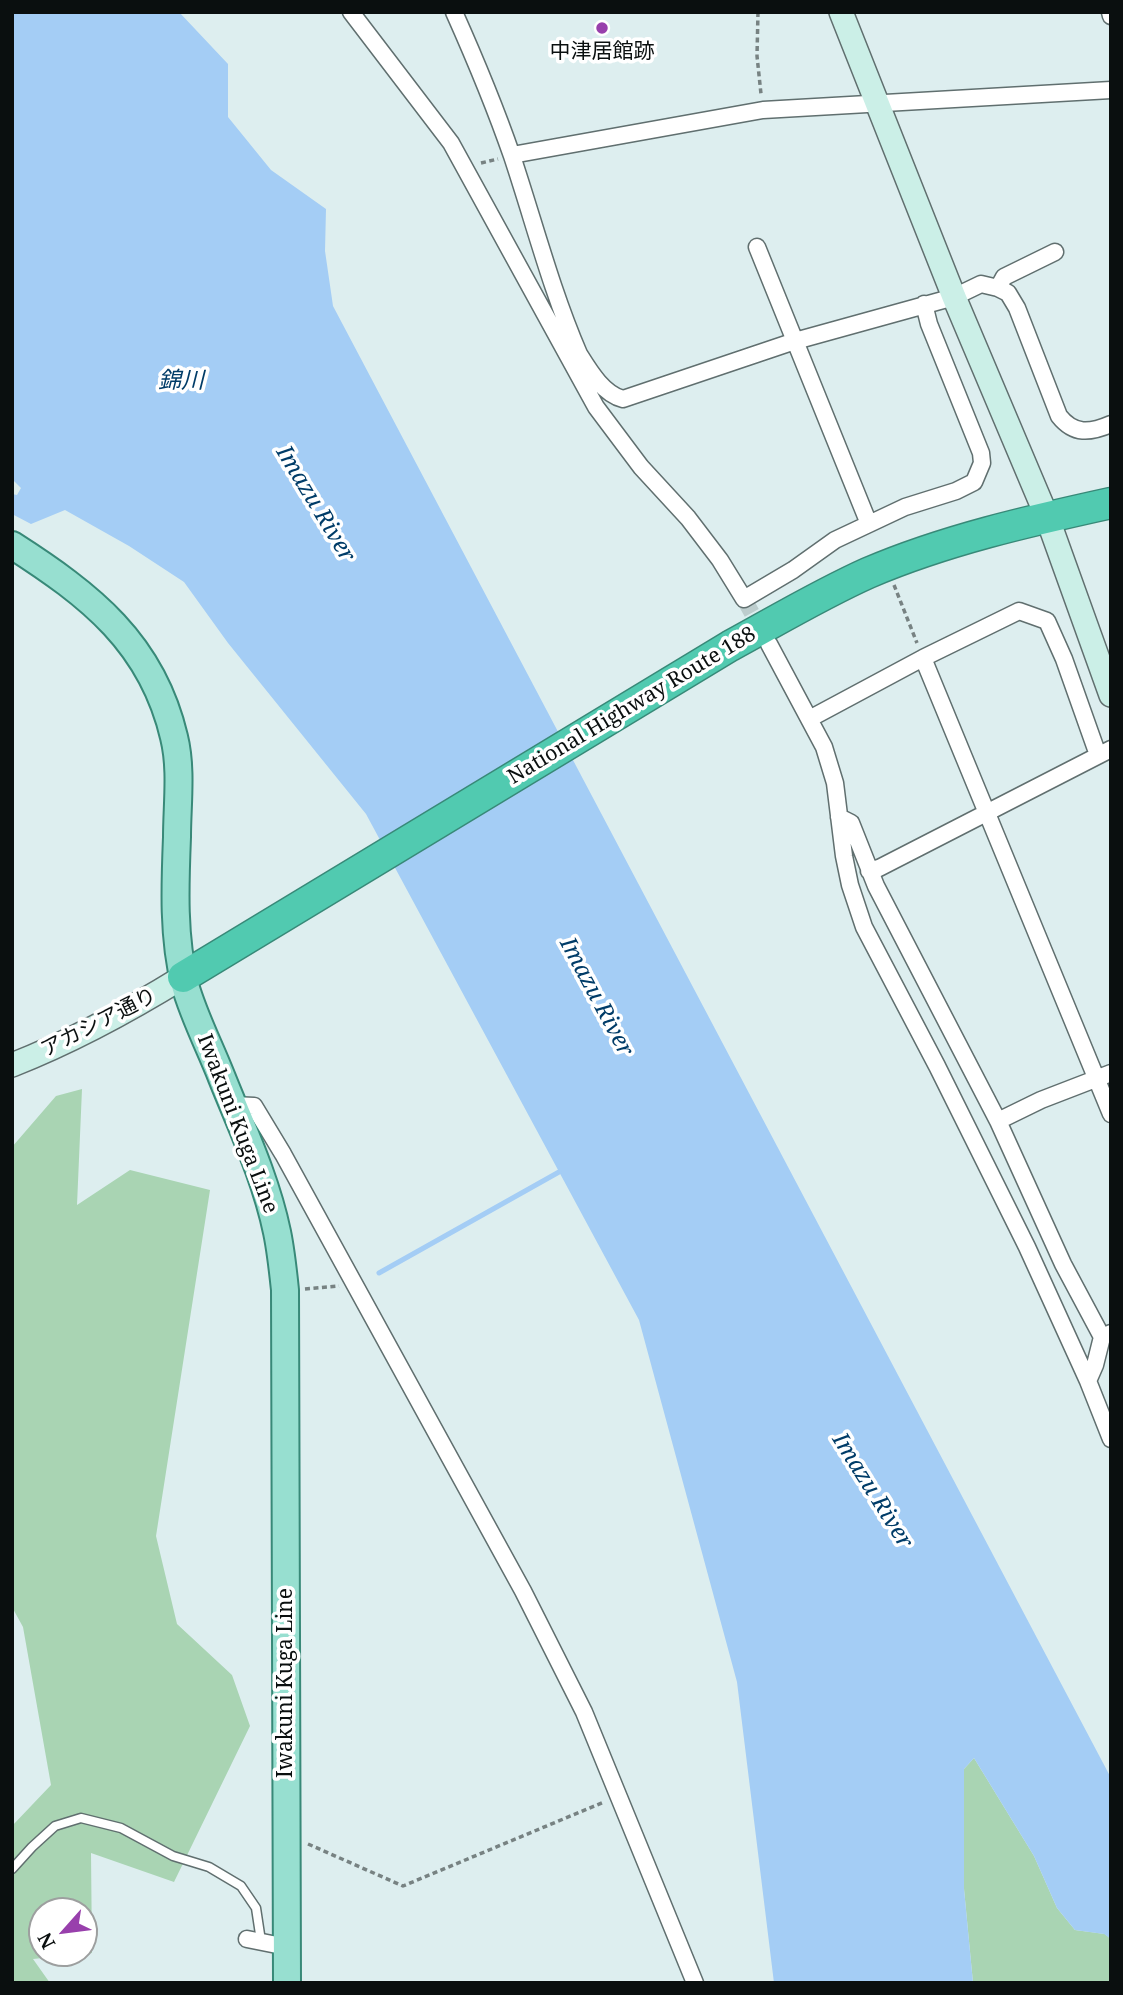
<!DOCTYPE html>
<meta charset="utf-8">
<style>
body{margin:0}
#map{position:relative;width:1123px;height:1995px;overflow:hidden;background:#ddeeef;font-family:"Noto Serif",serif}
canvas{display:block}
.frame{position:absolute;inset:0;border:14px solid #0a0f0f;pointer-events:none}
.north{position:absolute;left:28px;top:1897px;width:70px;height:70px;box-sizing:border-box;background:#fff;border:2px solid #9d9f9f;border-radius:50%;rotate:242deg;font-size:19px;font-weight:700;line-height:28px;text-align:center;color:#0a0f0f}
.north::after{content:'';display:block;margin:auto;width:24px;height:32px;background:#9840ac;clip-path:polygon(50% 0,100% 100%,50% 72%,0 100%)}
</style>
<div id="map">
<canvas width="1123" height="1995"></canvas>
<div class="frame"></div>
<div class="north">N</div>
</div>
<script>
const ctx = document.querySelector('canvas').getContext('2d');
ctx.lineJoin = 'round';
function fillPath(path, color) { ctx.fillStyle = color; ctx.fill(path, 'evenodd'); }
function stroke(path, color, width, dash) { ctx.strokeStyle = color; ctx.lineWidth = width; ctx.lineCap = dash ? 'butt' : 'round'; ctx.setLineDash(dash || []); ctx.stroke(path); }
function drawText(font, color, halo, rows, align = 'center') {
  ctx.font = font + ' "Noto Serif","Noto Sans JP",serif'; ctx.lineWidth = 7; ctx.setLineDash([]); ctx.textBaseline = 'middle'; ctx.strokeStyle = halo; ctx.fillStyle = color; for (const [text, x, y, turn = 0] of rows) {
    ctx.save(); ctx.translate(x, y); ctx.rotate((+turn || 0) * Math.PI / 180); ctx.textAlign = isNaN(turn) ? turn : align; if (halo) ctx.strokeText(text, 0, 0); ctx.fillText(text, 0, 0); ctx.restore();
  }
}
fillPath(new Path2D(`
 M82,1089L77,1205L130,1170L210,1190L156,1536L177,1624L232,1675L250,1726L174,1882L91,1853L92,1953L33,1959L50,1983H12V1826L51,1785L23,1627L12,1607V1147L56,1096ZM42,1911H84V1953H42Z
 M974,1758L1034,1856L1057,1908L1075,1930L1105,1934L1111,1939V1983H973L964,1889V1769Z`), '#a9d4b3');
fillPath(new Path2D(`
 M12,12H179L228,64V117L271,170L326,209L325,251L333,306L1111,1778V1939L1104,1934L1075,1930L1057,1908L1034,1856L974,1758L964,1769V1889L973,1983H774L737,1682L639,1320L366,814L228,643L184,582L129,546L65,510L31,524L12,514V494L17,495L21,488L12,479Z`), '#a4cdf5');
stroke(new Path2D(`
 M379,1273L559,1172`), '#a4cdf5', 5);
stroke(new Path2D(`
 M744,599L764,635`), '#bdcdcd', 16, [16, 8]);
const lane = new Path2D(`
 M12,1869L32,1847L55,1826L81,1818L121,1828L173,1856L209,1867L241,1886L256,1908L261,1941`);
const street = new Path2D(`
 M351,12L451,143L596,407L641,467L688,518L720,560L744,599L793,570L835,540L905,507L956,491L974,482L982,463L981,453L929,324L924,304
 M454,12C475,59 495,107 512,156C534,222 551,289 579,354L571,357
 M1110,12L1111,16
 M512,155L763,110L1111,90
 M757,247L869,524
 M998,288L1008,293L1017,308L1059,416C1074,435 1090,433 1111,424
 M579,354C589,370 603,394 623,399L795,341L954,297L981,284L998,288L1004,277L1055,252
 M769,644L824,747L835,783L844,856L850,885L864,927L937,1066L1027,1247L1088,1381L1111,1439
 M923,658L1111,1114
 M811,718L923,658L1019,611L1047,621L1064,659L1098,755
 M839,817L851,823L876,886L998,1121L1063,1264L1102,1337
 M869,871L879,868L1111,749
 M233,1105L254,1106L283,1154L523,1591L584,1712L695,1983
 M998,1121L1041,1100L1111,1073
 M1088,1381L1095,1365L1102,1337L1111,1333
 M247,1939L287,1947`);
const secondary = new Path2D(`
 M841,12L954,297L1047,517L1111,695
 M12,1065C73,1041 128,1011 183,977`);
const primary = new Path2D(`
 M12,545C90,595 152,643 174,737C182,769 177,805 177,837C175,886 173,938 185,985C194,1017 210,1047 222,1078C242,1128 266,1179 277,1232C281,1251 283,1271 285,1290L287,1983`);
const highway = new Path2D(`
 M183,977L730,646C776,621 821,594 868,573C945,540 1029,521 1111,503`);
stroke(lane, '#606f6f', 11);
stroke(street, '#606f6f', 19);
stroke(secondary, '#606f6f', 26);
stroke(primary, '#388978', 30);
stroke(highway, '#388978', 33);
stroke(new Path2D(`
 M758,12L757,56L761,94
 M481,163L498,159
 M894,585L917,643
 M305,1289L339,1286
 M308,1844L403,1886L604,1802`), '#778282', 3.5, [5, 3.5]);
stroke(lane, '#fff', 8);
stroke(street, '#fff', 16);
stroke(secondary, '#cbefe7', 23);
stroke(primary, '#97dfd0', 26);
stroke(highway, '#51cab0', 30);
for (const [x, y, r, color] of [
 [602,28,7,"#9840ac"]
]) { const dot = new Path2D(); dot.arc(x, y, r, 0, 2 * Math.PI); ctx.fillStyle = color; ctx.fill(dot); stroke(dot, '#fff', 2.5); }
drawText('21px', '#0a0f0f', '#fff', [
 ["中津居館跡",602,52]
]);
drawText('21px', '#0a0f0f', '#fff', [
 ["National Highway Route 188",632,706,-31],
 ["アカシア通り",99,1023,-27],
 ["Iwakuni Kuga Line",237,1124,69],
 ["Iwakuni Kuga Line",286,1683,-90]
]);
drawText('italic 23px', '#003c68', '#fff', [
 ["錦川",181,381],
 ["Imazu River",315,504,59],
 ["Imazu River",596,997,62],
 ["Imazu River",872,1491,58]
]);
</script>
